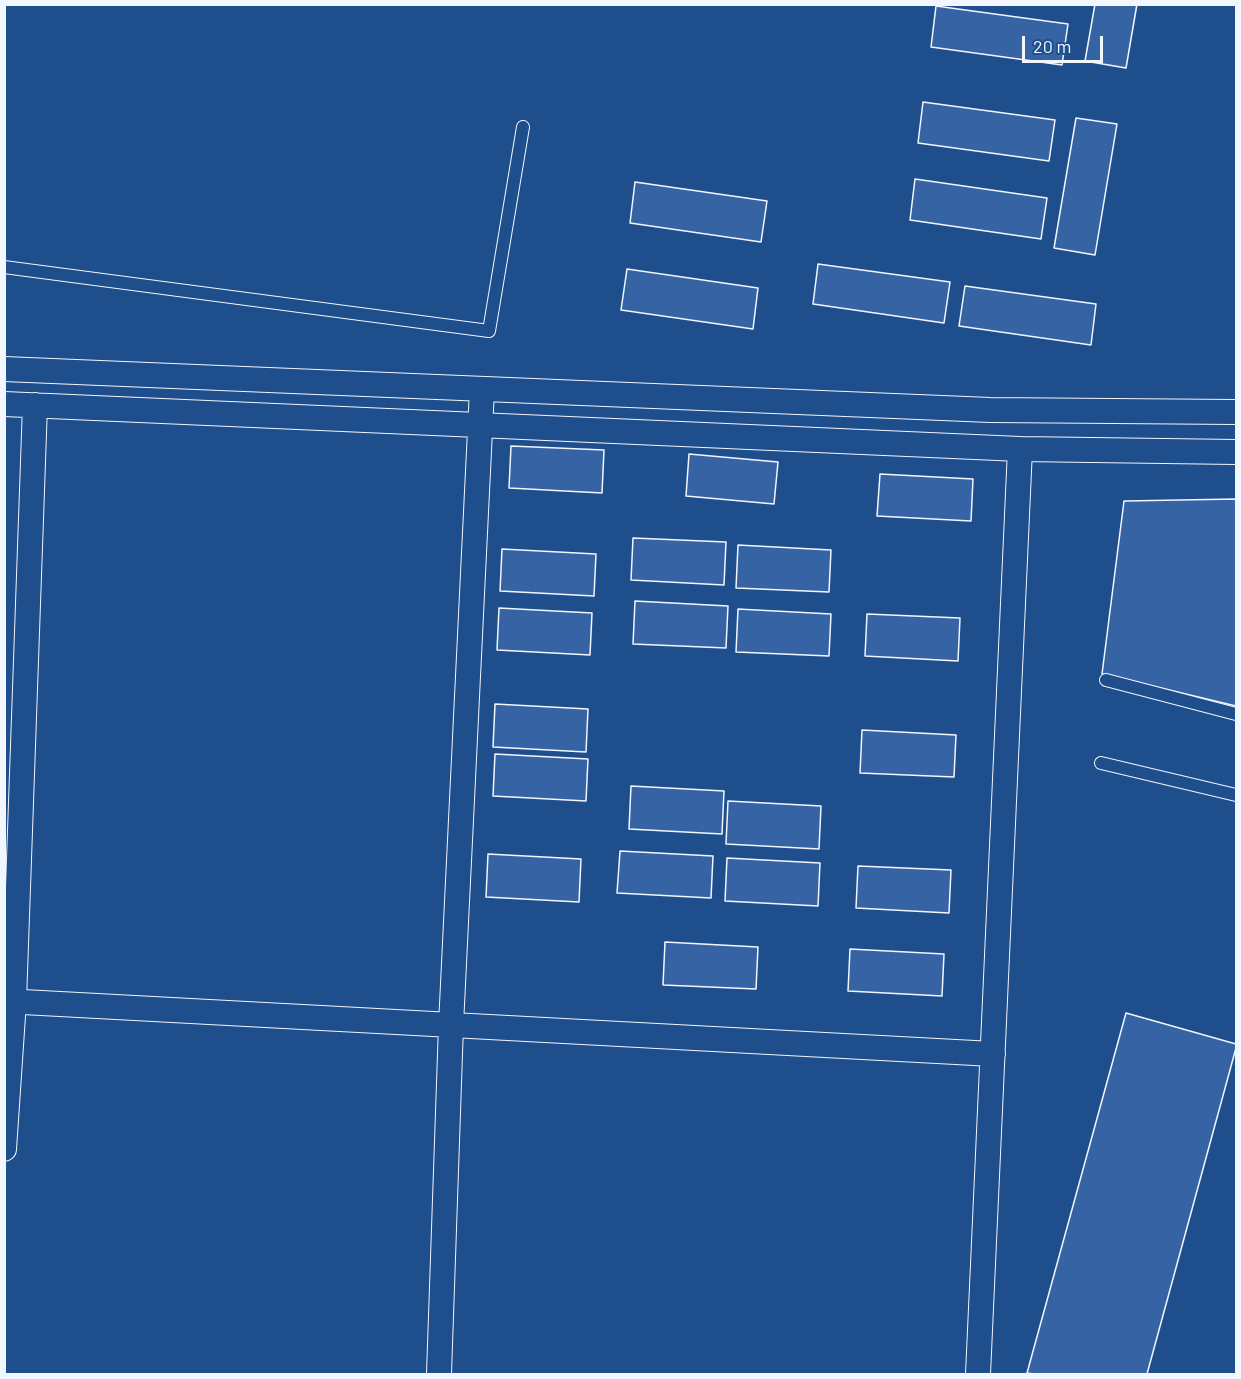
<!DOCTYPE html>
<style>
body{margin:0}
#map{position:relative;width:1241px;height:1379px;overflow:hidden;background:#1f4e8c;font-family:Barlow,sans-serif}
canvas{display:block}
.frame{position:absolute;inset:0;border:6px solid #f2f6ff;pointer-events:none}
.scale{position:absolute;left:1022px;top:36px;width:81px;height:27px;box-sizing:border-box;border:3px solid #f2f6ff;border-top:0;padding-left:8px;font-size:18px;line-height:21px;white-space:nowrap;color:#f2f6ff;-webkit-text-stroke:4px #1f4e8c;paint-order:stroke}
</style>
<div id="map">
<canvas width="1241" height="1379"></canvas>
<div class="frame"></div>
<div class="scale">20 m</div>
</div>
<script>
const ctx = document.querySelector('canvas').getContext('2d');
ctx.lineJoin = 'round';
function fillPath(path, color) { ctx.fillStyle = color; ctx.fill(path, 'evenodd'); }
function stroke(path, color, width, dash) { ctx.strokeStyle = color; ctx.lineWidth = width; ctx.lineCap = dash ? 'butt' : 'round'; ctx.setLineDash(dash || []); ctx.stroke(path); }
const building = new Path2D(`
 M1095,4H1137L1126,68L1085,61Z
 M936,6L1068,24L1062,65L931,47Z
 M923,102L1055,120L1049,161L918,143Z
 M1076,118L1117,124L1095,255L1054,248Z
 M915,179L1047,198L1041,239L910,220Z
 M635,182L767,201L761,242L630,223Z
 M818,264L950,282L944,323L813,304Z
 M627,269L758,288L753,329L621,310Z
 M965,286L1096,304L1091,345L959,326Z
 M511,446L604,450L602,493L509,488Z
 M689,454L778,462L774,504L686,496Z
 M880,474L973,479L971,521L877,516Z
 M1236,499V706L1102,674L1124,501Z
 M633,538L726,542L724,585L631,580Z
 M738,545L831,550L829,592L736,588Z
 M502,549L596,554L594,596L500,591Z
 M635,601L728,606L726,648L633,644Z
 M499,608L592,613L590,655L497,650Z
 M738,609L831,614L829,656L736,652Z
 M867,614L960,618L958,661L865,656Z
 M495,704L588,709L586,752L493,747Z
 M862,730L956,735L954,777L860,773Z
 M495,754L588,759L586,801L493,796Z
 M631,786L724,791L722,834L629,829Z
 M728,801L821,806L819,849L726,844Z
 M620,851L713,856L711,898L617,893Z
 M488,854L581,859L579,902L486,897Z
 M727,858L820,863L818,906L725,901Z
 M858,866L951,870L949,913L856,908Z
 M665,942L758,947L756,989L663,985Z
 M850,949L944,954L942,996L848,991Z
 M1126,1013L1236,1044V1048L1147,1374H1034L1027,1373Z`);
fillPath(building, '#3563a3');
stroke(building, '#f2f6ff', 1.5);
const lane = new Path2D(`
 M4,267L489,331L523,127
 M1106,680L1236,714
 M1101,763L1236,795`);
const street = new Path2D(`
 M4,369L990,410L1236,412
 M4,404L1020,449L1236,452
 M4,1001L993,1054
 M4,1149L14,1001L35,405
 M439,1374L451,1025L482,389
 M978,1374L1020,449`);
stroke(lane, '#f2f6ff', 14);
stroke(street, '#f2f6ff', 26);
stroke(lane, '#1f4e8c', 12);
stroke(street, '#1f4e8c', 24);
</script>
